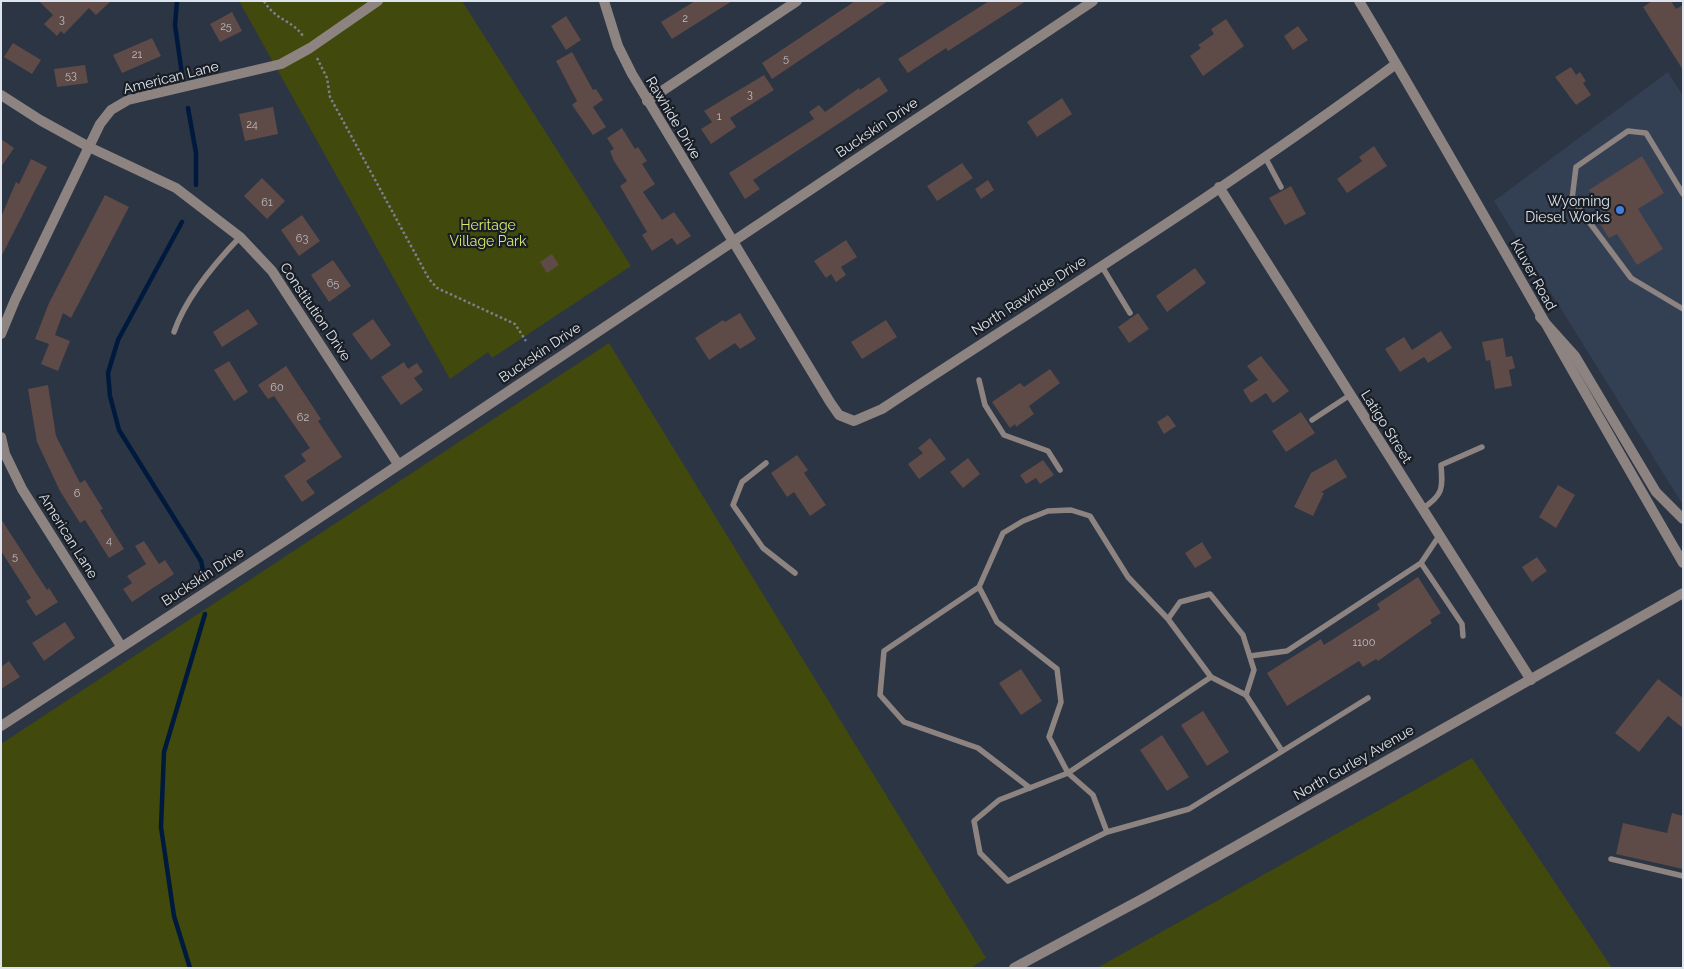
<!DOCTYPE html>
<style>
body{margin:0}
#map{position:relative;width:1684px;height:969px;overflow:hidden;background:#2c3544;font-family:Raleway,sans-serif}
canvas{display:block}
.frame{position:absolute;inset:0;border:2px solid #dee4ee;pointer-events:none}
</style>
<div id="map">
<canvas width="1684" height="969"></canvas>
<div class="frame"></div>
</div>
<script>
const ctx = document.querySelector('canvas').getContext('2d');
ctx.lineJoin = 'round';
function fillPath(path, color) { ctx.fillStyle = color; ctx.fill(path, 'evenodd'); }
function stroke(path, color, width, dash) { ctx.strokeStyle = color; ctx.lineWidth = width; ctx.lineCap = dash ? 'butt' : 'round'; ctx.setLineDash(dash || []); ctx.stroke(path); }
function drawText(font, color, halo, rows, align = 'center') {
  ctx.font = font + ' Raleway,sans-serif'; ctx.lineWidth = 4.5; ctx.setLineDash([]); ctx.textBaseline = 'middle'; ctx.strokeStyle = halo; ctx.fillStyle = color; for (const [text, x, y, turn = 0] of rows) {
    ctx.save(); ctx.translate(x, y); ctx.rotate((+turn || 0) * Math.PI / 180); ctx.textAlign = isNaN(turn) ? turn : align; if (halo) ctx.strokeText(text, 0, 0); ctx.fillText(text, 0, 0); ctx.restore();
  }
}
fillPath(new Path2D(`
 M1668,72L1683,96V505L1494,201Z`), '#334054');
fillPath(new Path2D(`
 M239,1H462L631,266L492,358L488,352L450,379Z
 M609,343L986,958L971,968H1V744Z
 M1472,758L1612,968H1097Z`), '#42490d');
stroke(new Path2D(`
 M177,1L175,25L182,74
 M188,108L196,153V185
 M182,222L118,340L108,373L110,396L119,430L201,561L204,575
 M190,968L174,916L161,827L164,752L205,614`), '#001a3d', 4.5);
fillPath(new Path2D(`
 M39,1H111L96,15L89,8L64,34L61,31L57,36L44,24L53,15Z
 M695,1H732L672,39L661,22Z
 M855,1H888L772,79L762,63Z
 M989,1H1026L948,51L946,48L908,73L898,59Z
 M1652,1H1671L1676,9L1683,5V70L1643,7Z
 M232,12L242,31L220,42L210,24Z
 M566,16L581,40L566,50L551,26Z
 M1226,19L1244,46L1203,76L1190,56L1201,48L1198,45L1214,34L1211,29Z
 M1298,26L1308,40L1293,50L1284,36Z
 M152,38L161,56L122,73L113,55Z
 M13,43L41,60L32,74L4,57Z
 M572,52L593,90L596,89L603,100L593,107L606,127L593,135L572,105L577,101L556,61Z
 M85,65L88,83L57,87L54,69Z
 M1571,67L1576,75L1580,72L1586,81L1583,83L1591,95L1576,105L1555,77Z
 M764,75L774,90L730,118L736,127L711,144L701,129L712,122L704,111Z
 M879,77L888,91L753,180L760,189L745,199L729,173L814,119L809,112L819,105L825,112L859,88L860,90Z
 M1062,98L1072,114L1037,137L1027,122Z
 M273,107L278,134L245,141L239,114Z
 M622,128L635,149L638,147L647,161L642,164L655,184L643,192L662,220L674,212L691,236L677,245L672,238L652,251L642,235L647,232L620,186L627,181L614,161L610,151L614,149L607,138Z
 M1,139L14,148L1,167Z
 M1374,146L1387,166L1347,193L1337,179L1362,161L1359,157Z
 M1642,156L1664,193L1638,209L1663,249L1637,265L1617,234L1609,238L1595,216L1602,211L1589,190Z
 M31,159L47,167L1,257V217L16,182L19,184Z
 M962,163L973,178L937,201L927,186Z
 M262,178L285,201L267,219L244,196Z
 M988,180L994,190L981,199L975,189Z
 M1291,186L1306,214L1285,225L1269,198Z
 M105,195L129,207L71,318L63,313L55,335L70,341L58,371L41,364L49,344L35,339L49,303Z
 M302,215L320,241L299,256L281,230Z
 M846,240L857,257L841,267L846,275L836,282L831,274L826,278L814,261Z
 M552,254L559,265L547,273L540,262Z
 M333,260L351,286L329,302L311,275Z
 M1195,268L1206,283L1167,312L1156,296Z
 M248,309L258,324L222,347L213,332Z
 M740,313L756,339L740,349L735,343L709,360L695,338L723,320L725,322Z
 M1138,313L1149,329L1129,343L1118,327Z
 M373,319L391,345L371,360L352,334Z
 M886,320L897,337L862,359L851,342Z
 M1441,331L1452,348L1428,363L1424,357L1400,372L1385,349L1404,337L1412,350Z
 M1503,338L1506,357L1512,356L1515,368L1509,370L1512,386L1495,389L1490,360L1486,361L1482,342Z
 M1261,356L1289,391L1273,403L1266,393L1251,403L1243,390L1258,380L1247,366Z
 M229,361L248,392L234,401L214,370Z
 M404,362L408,369L417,363L423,372L414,378L423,390L401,405L381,377Z
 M286,366L321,419L318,421L342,457L306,481L315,493L302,502L284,476L306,461L301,454L310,448L274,396L268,399L258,385Z
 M1050,369L1060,383L1029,406L1034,414L1016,427L1015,424L1010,428L992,402L1020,383L1024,387Z
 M48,385L56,436L80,483L85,480L103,509L100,510L124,549L109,558L85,520L80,523L60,491L37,442L28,389Z
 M1301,412L1315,433L1286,452L1272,431Z
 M1168,415L1176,426L1164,434L1157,422Z
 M930,438L946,459L919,479L908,464L923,453L918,448Z
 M797,455L808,470L804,473L826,505L810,516L794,492L787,497L771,473Z
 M968,458L980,474L963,488L950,472Z
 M1336,459L1347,477L1321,492L1324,493L1313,516L1294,507L1311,473Z
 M1043,460L1054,475L1040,484L1036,478L1026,484L1020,475Z
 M1558,485L1575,495L1556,528L1539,517Z
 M1,519L47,590L49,588L58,602L36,616L26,601L31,598L1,551Z
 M144,541L159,564L165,560L174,574L132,602L123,589L132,583L127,576L146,564L135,546Z
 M1202,542L1212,558L1195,568L1185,553Z
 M1537,557L1547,571L1532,582L1522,567Z
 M1418,577L1441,613L1430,620L1432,623L1378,661L1376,659L1363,667L1359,661L1287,706L1267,673L1321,639L1324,645L1380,609L1377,604Z
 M65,622L75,638L44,661L32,643Z
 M9,661L20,677L1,689V667Z
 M1021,669L1042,701L1021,715L999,683Z
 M1658,679L1683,698V728L1668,716L1639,752L1615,733Z
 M1203,711L1229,752L1207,766L1181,725Z
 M1162,735L1189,777L1167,791L1140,750Z
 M1672,813L1683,816V869L1616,854L1623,823L1667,833Z`), '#5e4a46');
stroke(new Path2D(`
 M264,1C276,21 291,19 303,36
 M317,58L327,78L330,97L429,279L437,288L515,324L526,341`), '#7a818e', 2.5, [2.5, 2.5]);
stroke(new Path2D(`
 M1265,157L1281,187
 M1683,194L1646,133L1628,131L1576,167L1572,199L1631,278L1683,309
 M1101,265L1130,313
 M174,332C186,297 214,264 240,237
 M979,380L985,405L1004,435L1048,451L1060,470
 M1312,420L1350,395
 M766,463L742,482L733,505L763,548L795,573
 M1422,509C1443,495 1443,489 1441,465L1482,447
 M1421,563L1462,624L1463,636
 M979,587L884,651L880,695L904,722L978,748L1030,788
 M1250,656L1287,651L1421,563L1439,536
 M1211,677L1068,773L999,800L974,821L980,853L1008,881L1107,832L1189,809L1368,698
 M1246,695L1254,670L1243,635L1210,594L1180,602L1168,619L1211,677L1246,695L1282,751
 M1107,832L1093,795L1068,773L1049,737L1061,702L1057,669L997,622L979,587L1003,533L1023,521L1048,511L1071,510L1090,516L1128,577L1168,619
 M1611,859L1683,876`), '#8d8380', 5.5);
stroke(new Path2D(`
 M604,1L618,46L632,74L830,402L839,415L854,421L882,409C1054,296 1230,187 1396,64
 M1359,1C1470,187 1574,376 1683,563
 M1,95L40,120L89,147L176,188L240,237L272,271L398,464
 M647,101L797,1
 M1219,187L1531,680
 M1,334L15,300L100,124L111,110L128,100L281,64L310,48L378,1
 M1,437L5,454L22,489L121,646
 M1,726L292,536L1093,1`), '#8d8380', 10);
stroke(new Path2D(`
 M1540,317L1575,356L1656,492L1683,519
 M1014,968L1146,897L1683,593`), '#8d8380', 10);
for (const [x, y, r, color] of [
 [1620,210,5,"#3f7fe0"]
]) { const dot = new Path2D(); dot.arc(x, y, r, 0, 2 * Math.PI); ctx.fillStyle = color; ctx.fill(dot); stroke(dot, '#191d24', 2); }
drawText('11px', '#bebec4', null, [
 ["2",685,19],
 ["3",62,20],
 ["25",226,27],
 ["21",137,55],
 ["5",786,59],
 ["53",71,76],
 ["3",750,95],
 ["1",719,117],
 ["24",252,125],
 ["61",267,203],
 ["63",302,239],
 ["65",333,284],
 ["60",277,388],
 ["62",303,418],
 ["6",77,494],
 ["4",109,541],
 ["5",15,557],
 ["1100",1364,643]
]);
drawText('14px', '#dee4ee', '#191d24', [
 ["American Lane",171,78,-14],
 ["Rawhide Drive",673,118,59],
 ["Buckskin Drive",877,128,-34],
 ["Kluver Road",1533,275,61],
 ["North Rawhide Drive",1029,296,-33],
 ["Constitution Drive",315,312,56],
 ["Buckskin Drive",540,353,-34],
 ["Latigo Street",1386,427,58],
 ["American Lane",68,536,58],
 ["Buckskin Drive",203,577,-33],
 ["North Gurley Avenue",1354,763,-30]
]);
drawText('14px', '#dee4ee', '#191d24', [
 ["Wyoming",1610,202],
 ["Diesel Works",1610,218]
], 'right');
drawText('14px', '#d9ec6a', '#191d24', [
 ["Heritage",488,226],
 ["Village Park",488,242]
]);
</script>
